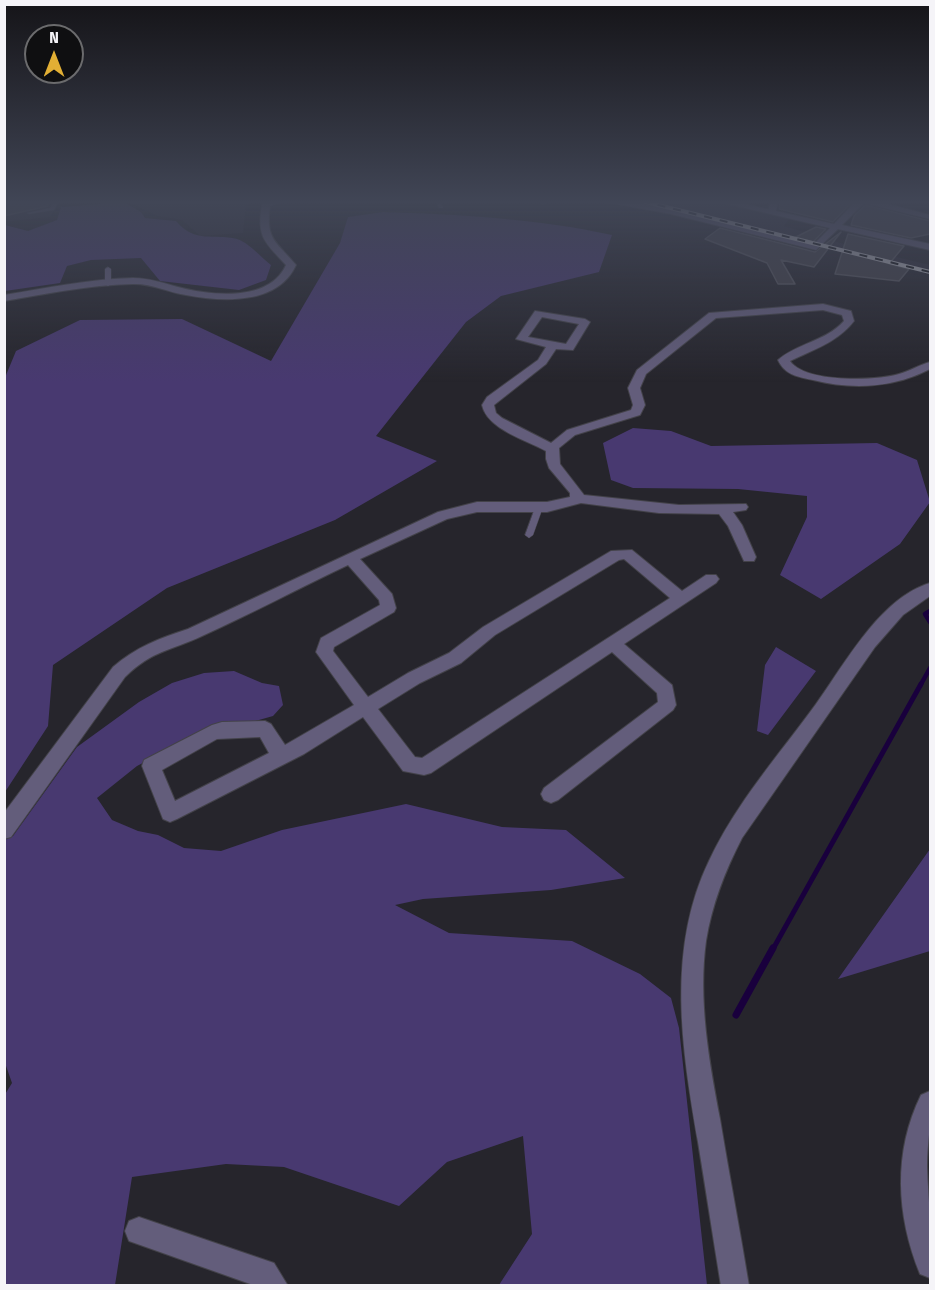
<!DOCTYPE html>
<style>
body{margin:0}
#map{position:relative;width:935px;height:1290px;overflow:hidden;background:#26252c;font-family:"Fira Sans Condensed",sans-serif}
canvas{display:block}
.frame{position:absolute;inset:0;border:6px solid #f5f4f8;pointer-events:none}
.north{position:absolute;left:24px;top:24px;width:60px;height:60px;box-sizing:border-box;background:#0f0f11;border:2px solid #6b6b6d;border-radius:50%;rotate:0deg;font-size:16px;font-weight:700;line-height:24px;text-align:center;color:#f5f4f8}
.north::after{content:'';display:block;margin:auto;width:21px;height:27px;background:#e2af34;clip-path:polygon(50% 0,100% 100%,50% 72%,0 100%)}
</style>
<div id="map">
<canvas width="935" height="1290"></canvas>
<div class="frame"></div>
<div class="north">N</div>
</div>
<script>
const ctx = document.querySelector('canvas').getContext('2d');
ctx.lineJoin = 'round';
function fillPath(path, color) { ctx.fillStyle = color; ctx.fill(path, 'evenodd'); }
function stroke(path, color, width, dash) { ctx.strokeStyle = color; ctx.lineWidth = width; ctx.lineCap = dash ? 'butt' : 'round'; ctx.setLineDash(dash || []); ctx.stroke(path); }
fillPath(new Path2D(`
 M5,201H61L50,217L5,222Z
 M126,201H252L246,206L243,233L200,236L182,220L157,216Z
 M611,201H712L790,218L784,226L851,246L930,265V273L644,205Z`), '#2d2a37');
fillPath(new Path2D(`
 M124,202L141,212L145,218L176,221C196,244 213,233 237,239C248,242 262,258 271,265L266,280L239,290L160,281L141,258L91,260L67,266L60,283L5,291V225L28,231L57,220L61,207Z
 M383,212C457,214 540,219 612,235L599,272L501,296L466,322L376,436L437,461L335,520L167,588L53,665L48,726L5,792L4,380L16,351L80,320L182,319L271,361L340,243L348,217Z
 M633,428L671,431L711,446L877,443L917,460L930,502L900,544L821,599L780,575L807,517V496L738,489L633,488L611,480L603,443Z
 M776,647L816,671L768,735L757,731L765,665Z
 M234,671L262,683L279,686L283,705L273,716L185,741L137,766L97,798L112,820L138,831L158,835L184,848L221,851L282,830L406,804L502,827L566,830L625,878L551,890L423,899L395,905L449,933L572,941L640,974L671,998L679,1028L707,1285H499L532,1234L523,1136L447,1162L399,1206L284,1167L226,1164L132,1177L115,1285H5L4,1096L12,1083L5,1063V839L13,836L77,747L139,702L172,683L204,673Z
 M930,849V951L838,979Z`), '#483970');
stroke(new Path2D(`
 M930,611L925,614L930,622
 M920,686L930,668`), '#19003d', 4.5);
stroke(new Path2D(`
 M773,949L921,684`), '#19003d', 5);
stroke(new Path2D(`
 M736,1015L773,948`), '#19003d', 7);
const building = new Path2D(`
 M4,201H48V206L4,216Z
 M780,201H853L833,222L779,209Z
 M865,205L930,221V234L911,238L851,225L854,216Z
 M816,227L826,229L813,242L796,237Z
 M720,228L815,252L841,232L814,267L781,260L795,284H778L767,263L705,239Z
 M848,234L904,246L889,264L909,269L899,281L835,274Z`);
fillPath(building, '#413f46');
stroke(building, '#56555c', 1.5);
const service = new Path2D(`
 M55,201H59L54,210L29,214L27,213L50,208Z
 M436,201H440L443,208H439Z
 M108,267L111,269V284L108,286L105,284V269Z
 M536,505H542L543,507L533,535L529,538L525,535Z`);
const minor = new Path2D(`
 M269,201H282L270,206C265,240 277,242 296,265C278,305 223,302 186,295C167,292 151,283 132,284C89,285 46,294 4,301V295C47,288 90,279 133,278C150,278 166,284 182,288C215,296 270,301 286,265C266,243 256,238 262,205Z
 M539,201H547V202L543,204Z
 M601,201C667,201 749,228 814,244L830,228L715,201H731L834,224L856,201H876L930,215V219L864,203L842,225L930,244V250L838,229L816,250L671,214Z
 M823,304L851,311L854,321C838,342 813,350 790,361C805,383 876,381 899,374C910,371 919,365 930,362V369C894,388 852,390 813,380C798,377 785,375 778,360C797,343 825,342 844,321L842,315L823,310L716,318L646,374L640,388L645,405L640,415L575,435L559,448L560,464L584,495L679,505L746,504L748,507L746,510L733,512L742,525L756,557L754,561H744L728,526L719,514L659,513L581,503L547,512H477L447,519L360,559L392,594L396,608L394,612L334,647L333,651L368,697L408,673L449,653L483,627L611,551L632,550L682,591L706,575H716L719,579L716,583L624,644L672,685L676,705L673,710L558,800L551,803L544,800L541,794L544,788L658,702L657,693L612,652L431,773L424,775L403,771L363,717L304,754L177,819L170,822L163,819L142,766L144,760L212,725L222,722L265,721L271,724L285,745L354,705L316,652L321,638L380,605L379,600L348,565C299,588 251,614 202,636C170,651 153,650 125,677L11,837L4,839V813L113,667C136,647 160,638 188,629L438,512L477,502H547L570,497V493L549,468L546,459V451C526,440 487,429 482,405L487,397L538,360L546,347L516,339L535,311L585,319L590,322L573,350L556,349L546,364L494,405L496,413L502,418L551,443L567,430L631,410L633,405L628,388L637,370L709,313ZM542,317L579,324L566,344L528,337ZM624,559L670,598L422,758L415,757L378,709L420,683L461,663L495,635L619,560ZM260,737L269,753L175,801L162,770L217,739Z
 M930,1091C933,1116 927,1141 927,1166C928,1203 934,1241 930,1278L920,1274C896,1215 893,1152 921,1095Z
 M139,1217L274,1263L288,1286H256L129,1241L125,1231L129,1221Z`);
const tertiary = new Path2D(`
 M770,201H778L775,215L768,213Z
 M930,583V596L903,615L875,647L742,838C725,871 712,904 706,941C698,1000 709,1061 720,1119C729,1174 740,1230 749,1286H721C713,1238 706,1190 698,1142C682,1049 666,950 709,861C736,803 779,755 816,704C845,664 880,598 930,583Z`);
stroke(service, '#434249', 1);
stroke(minor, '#434249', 2);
stroke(tertiary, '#434249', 2);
fillPath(service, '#635d7b');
fillPath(minor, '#635d7b');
fillPath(tertiary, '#635d7b');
const rail = new Path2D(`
 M642,201L930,272`);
stroke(rail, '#bfbec3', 4);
stroke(rail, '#0f0f11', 2, [8]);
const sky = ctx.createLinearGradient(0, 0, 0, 382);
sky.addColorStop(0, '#151418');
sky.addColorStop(0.53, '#414656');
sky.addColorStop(1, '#41465600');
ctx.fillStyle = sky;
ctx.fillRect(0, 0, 935, 382);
</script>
